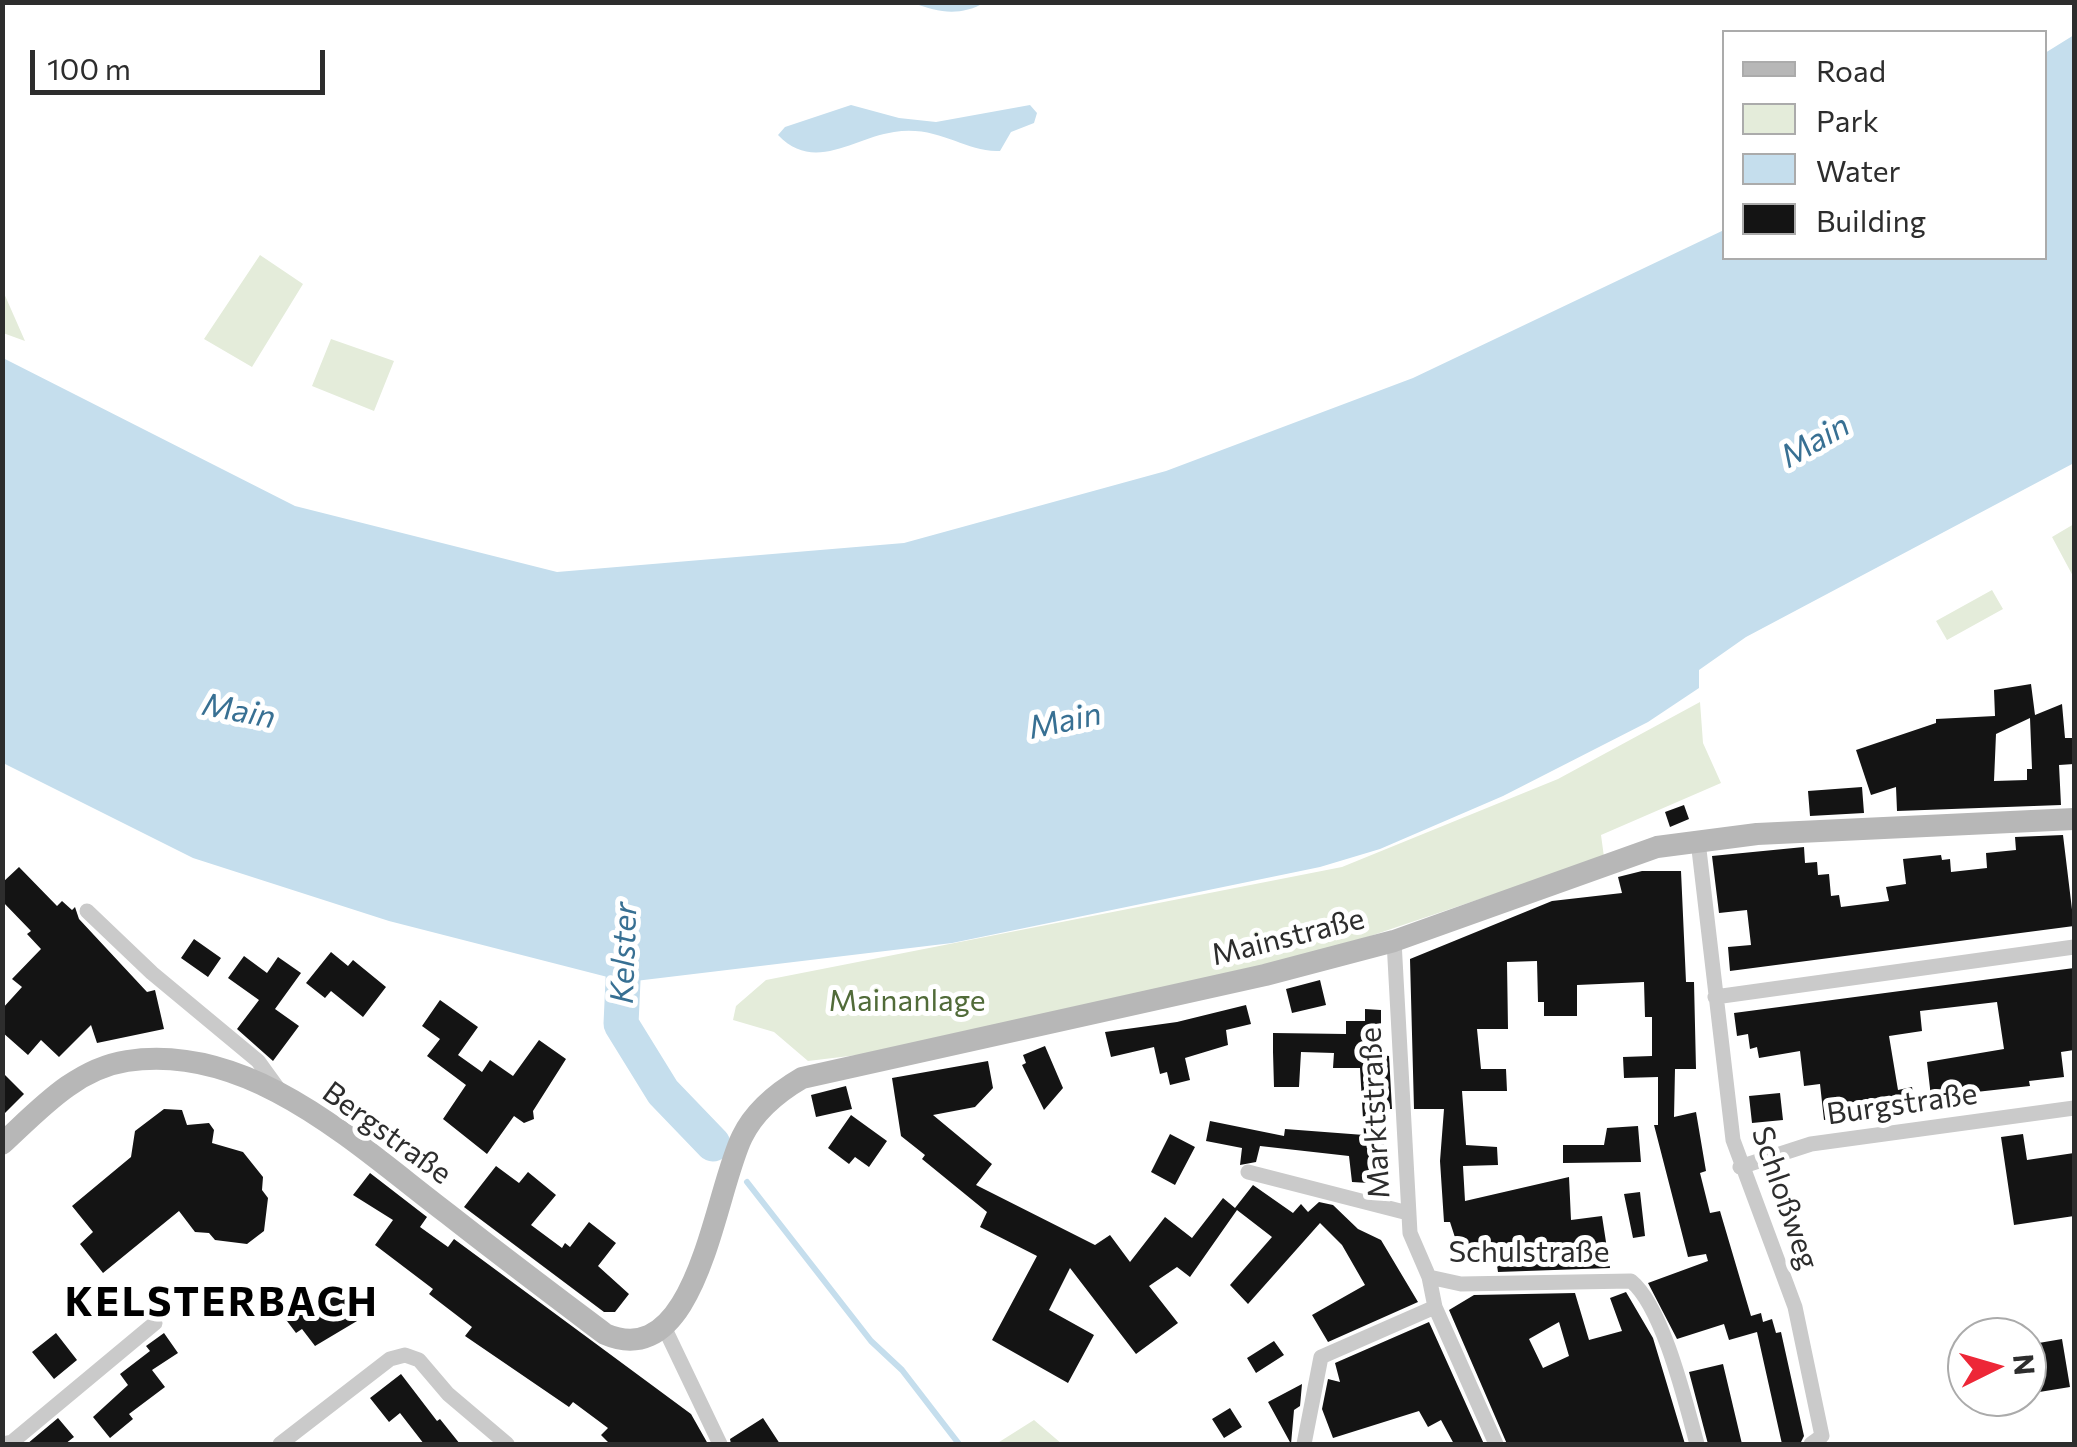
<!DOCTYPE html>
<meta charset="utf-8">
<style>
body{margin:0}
#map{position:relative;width:2077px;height:1447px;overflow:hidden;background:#fff;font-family:Commissioner,sans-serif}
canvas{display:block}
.frame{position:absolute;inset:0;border:5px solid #2d2d2d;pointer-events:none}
.legend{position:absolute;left:1722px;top:30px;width:325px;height:230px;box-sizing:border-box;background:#fff;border:2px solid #ababab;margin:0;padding:12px 18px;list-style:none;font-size:30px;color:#2d2d2d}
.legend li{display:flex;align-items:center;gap:20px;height:50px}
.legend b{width:50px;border:2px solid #ababab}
.north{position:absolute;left:1947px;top:1317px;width:100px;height:100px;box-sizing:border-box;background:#fff;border:2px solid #ababab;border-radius:50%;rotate:85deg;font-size:28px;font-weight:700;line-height:40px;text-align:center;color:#2d2d2d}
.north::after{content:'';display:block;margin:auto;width:35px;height:45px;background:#ed2737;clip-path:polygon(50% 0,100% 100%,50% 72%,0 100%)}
.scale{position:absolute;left:30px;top:50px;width:295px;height:45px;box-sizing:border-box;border:5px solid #2d2d2d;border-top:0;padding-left:12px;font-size:30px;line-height:35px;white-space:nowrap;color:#2d2d2d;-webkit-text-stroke:8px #fff;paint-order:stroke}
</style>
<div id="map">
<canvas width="2077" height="1447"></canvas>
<div class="frame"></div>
<ul class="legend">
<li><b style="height:12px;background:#b7b7b7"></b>Road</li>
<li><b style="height:28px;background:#e4ecda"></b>Park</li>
<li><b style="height:28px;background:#c5deed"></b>Water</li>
<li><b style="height:28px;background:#141414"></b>Building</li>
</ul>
<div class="north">N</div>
<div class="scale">100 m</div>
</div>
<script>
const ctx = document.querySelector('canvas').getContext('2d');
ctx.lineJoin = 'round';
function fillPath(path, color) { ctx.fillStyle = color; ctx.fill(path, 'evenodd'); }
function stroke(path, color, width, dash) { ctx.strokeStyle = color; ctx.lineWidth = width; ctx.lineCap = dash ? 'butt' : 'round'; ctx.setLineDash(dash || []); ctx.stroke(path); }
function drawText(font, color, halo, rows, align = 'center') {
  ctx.font = font + ' Commissioner,sans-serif'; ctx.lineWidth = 10; ctx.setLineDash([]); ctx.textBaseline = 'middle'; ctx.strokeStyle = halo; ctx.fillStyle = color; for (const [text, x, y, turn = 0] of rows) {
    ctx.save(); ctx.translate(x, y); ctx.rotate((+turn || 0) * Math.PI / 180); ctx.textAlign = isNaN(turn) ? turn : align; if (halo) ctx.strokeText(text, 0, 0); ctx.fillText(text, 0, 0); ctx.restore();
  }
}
fillPath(new Path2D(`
 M260,255L303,284L252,367L204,339Z
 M3,291L25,341L3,333Z
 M331,339L394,361L374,411L312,386Z
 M2074,524V578L2052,537Z
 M1992,590L2003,609L1947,640L1936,621Z
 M1700,702L1703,743L1721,783L1601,835L1604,857L1261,973L916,1048L808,1061L774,1032L733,1020L736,1006L766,980L1342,867L1558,779Z
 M1034,1420L1062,1444H996Z`), '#e4ecda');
fillPath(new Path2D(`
 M914,3L984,2V3C961,16 938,13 914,3Z
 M2074,35V463L1746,637L1699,670V688L1648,722L1503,796L1380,849L1320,867L952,943L627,982L389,921L193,858L3,763V358L295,506L557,572L904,543L1166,471L1413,378L1724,230V258H2044L2045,53Z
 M851,105L899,118L936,122L1030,105L1037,113L1034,123L1011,132L1000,151C965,153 940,125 894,132C853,138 814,173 778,135L785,127Z`), '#c5deed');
stroke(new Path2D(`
 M747,1182L871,1341L902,1370L959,1444`), '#c5deed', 6);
stroke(new Path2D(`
 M625,937L621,1024L663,1092L713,1144`), '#c5deed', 35);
fillPath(new Path2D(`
 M2031,684L2035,715L2062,704L2065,738H2074V764L2059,765L2061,805L1897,811L1896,787L1871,795L1856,750L1936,723V719L1995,716L1994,690ZM2030,718L2032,769H2027V780L1994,781L1996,734Z
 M1862,787L1864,813L1810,816L1808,791Z
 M1684,805L1689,819L1670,827L1665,812Z
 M2063,835L2074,926L1730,971L1728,947L1751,945L1747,910L1719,913L1712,856L1804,847L1805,863L1817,862L1818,875L1829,874L1831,896L1839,895L1841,907L1889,901L1886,887L1906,884L1903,859L1941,855L1942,860L1950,859L1951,872L1987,868L1986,853L2016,850L2015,837Z
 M19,867L57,906L62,901L72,910L75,907L79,919L147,992L155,990L164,1029L97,1043L91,1025L59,1057L41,1040L28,1055L2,1032V1009L22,987L12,979L41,949L27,934L31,931L2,901V883Z
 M1642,871H1681L1686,982H1694L1696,1069H1675L1674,1117L1696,1112L1706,1171L1700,1173L1710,1213L1720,1211L1751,1316L1761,1313L1763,1322L1772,1319L1776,1333L1781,1332L1804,1436L1800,1444H1782L1757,1332L1729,1340L1724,1324L1677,1339L1648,1283L1708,1261L1706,1254L1688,1257L1654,1125H1658V1077L1624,1078L1623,1057L1652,1056V1017H1645L1644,982L1577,985V1016H1544V1002H1538L1537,961L1507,962L1508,1029H1477L1481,1069H1506L1507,1091H1462L1466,1145L1497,1147L1498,1165L1463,1166L1465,1201L1569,1177L1571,1220L1602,1216L1610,1268L1498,1272L1494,1246L1461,1256L1450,1222H1444L1440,1161L1444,1109H1414L1410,959L1552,901L1622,893L1618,877Z
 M194,939L221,958L208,977L181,958Z
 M331,952L348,966L353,960L386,987L363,1017L331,991L325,998L306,983Z
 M244,956L267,973L278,957L301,973L275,1009L299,1026L273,1061L237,1029L259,1000L228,978Z
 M2074,968V1050L2061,1052L2064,1077L2029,1081L2030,1086L1931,1097L1927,1062L2004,1049L1997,1002L1920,1011L1922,1031L1889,1036L1898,1090L1912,1087L1915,1105L1859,1115L1824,1120L1820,1084L1804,1086L1800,1051L1759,1058L1757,1047L1750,1049L1748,1034L1737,1036L1734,1013Z
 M1320,980L1326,1005L1292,1013L1286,989Z
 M440,1000L478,1027L458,1055L482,1072L490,1060L513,1076L539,1040L566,1059L533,1111L534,1119L524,1123L514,1116L487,1154L443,1119L466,1085L427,1056L440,1039L422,1026Z
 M1246,1005L1251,1024L1226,1030L1228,1045L1185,1058L1190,1080L1170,1085L1167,1072L1160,1074L1154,1047L1111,1057L1105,1032L1177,1022Z
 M1365,1009L1381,1010V1055L1389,1056L1392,1109H1387L1385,1123L1383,1166L1370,1165L1369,1183L1352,1182L1349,1156L1260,1146L1256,1162L1240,1165L1242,1148L1206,1141L1210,1121L1284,1136L1285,1129L1364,1135L1360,1068H1333L1334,1053L1301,1052L1299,1087H1274L1273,1052V1033L1346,1034V1021H1365Z
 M1045,1046L1063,1088L1044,1110L1022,1065L1026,1063L1023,1055Z
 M988,1061L993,1088L975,1107L933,1115L992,1164L976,1185L1095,1245L1110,1235L1130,1262L1165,1217L1192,1238L1223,1198L1235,1208L1253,1185L1293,1213L1301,1204L1308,1212L1319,1202L1333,1205L1358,1229L1381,1240L1418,1302L1328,1342L1312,1315L1365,1285L1342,1245L1320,1223L1248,1304L1230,1285L1272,1237L1237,1210L1190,1277L1177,1267L1149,1286L1178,1323L1136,1354L1070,1268L1049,1310L1094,1335L1068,1383L992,1340L1037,1256L980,1227L987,1212L922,1159L925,1155L901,1136L892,1078Z
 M2,1072L24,1094L2,1116Z
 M846,1086L852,1109L816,1117L811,1095Z
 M1780,1093L1783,1120L1752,1123L1749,1096Z
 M164,1109L182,1110L187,1125L209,1123L214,1130L212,1143L243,1152L263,1177L262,1190L268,1198L264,1231L247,1244L215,1240L209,1233L195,1232L179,1211L103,1273L80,1244L93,1232L72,1206L131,1157L135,1131Z
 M851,1115L887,1141L869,1167L855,1157L849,1164L828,1148Z
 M1638,1126L1641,1162L1563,1163V1145H1604L1607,1128Z
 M1170,1134L1195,1147L1175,1185L1151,1172Z
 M2023,1134L2027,1160L2074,1153V1216L2014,1225L2001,1137Z
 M496,1166L519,1183L528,1172L556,1195L531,1225L562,1248L565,1243L570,1247L589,1222L616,1243L598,1266L629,1294L615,1312H604L464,1207Z
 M370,1173L427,1217L420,1227L448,1247L454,1239L691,1414L708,1444H610L601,1435L608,1428L573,1402L569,1407L465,1336L472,1327L429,1294L433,1289L375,1245L393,1220L353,1195Z
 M1640,1192L1645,1236L1633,1238L1624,1194Z
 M305,1288L316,1303L334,1290L336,1293L342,1289L357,1321L315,1346L302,1329L296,1333L278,1309Z
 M1626,1292L1653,1338L1685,1444H1507L1449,1310L1474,1295L1575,1293L1589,1340L1622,1331L1610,1298ZM1559,1322L1569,1356L1543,1368L1529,1339Z
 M1429,1322L1484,1444H1454L1441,1420L1428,1427L1419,1411L1333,1438L1322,1409L1328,1379L1340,1382L1335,1363Z
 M56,1333L77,1360L54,1379L32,1352Z
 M164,1333L178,1353L152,1370L165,1387L129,1414L133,1419L110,1438L93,1417L128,1385L120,1374L150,1351L146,1346Z
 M2062,1339L2070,1387L2027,1394V1345Z
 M1274,1341L1284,1355L1256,1373L1247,1358Z
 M1723,1364L1742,1444H1708L1689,1372Z
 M401,1374L437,1421L440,1419L460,1444H424L400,1413L389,1422L370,1398Z
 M1302,1384L1300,1406L1294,1410L1291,1444L1268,1402Z
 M1230,1408L1242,1427L1224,1438L1212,1419Z
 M58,1418L74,1437L65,1444H27Z
 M763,1418L780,1444H731L730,1439Z`), '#141414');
stroke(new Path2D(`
 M1698,841L1733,1140L1795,1307L1822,1436L1811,1444
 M87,911L152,973L258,1061L279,1090
 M1394,941L1410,1233L1429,1277L1435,1307L1496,1444
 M1715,997L2074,947
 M1740,1167L1811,1144L2074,1108
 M1248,1172L1408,1213
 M1429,1277L1461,1284L1631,1281C1663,1307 1686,1404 1697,1444
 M665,1329L720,1444
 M2,1444L12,1442L155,1323
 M280,1444L390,1359L405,1355L419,1360L448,1394L507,1444
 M1304,1444L1321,1357L1435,1307`), '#cacaca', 15);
stroke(new Path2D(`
 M2,1144C39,1110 75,1069 127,1061C251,1042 358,1146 448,1214C500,1255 552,1294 605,1334C697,1374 714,1194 742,1137C754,1112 778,1092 802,1078L1265,975L1394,941L1657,847L1757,834L2074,819`), '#b7b7b7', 22);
drawText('30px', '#2d2d2d', '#fff', [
 ["Mainstraße",1288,937,-14],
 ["Burgstraße",1902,1104,-8],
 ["Marktstraße",1375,1113,-93],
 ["Bergstraße",387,1133,36],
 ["Schloßweg",1785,1198,71],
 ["Schulstraße",1529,1252]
]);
drawText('30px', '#516b39', '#fff', [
 ["Mainanlage",907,1001]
]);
drawText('italic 32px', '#387093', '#fff', [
 ["Main",1815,441,-30],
 ["Main",239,711,11],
 ["Main",1065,721,-12],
 ["Kelster",624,953,-88]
]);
ctx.letterSpacing = '2.5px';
drawText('bold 40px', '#000', '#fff', [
 ["KELSTERBACH",222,1303]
]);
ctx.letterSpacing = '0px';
</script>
